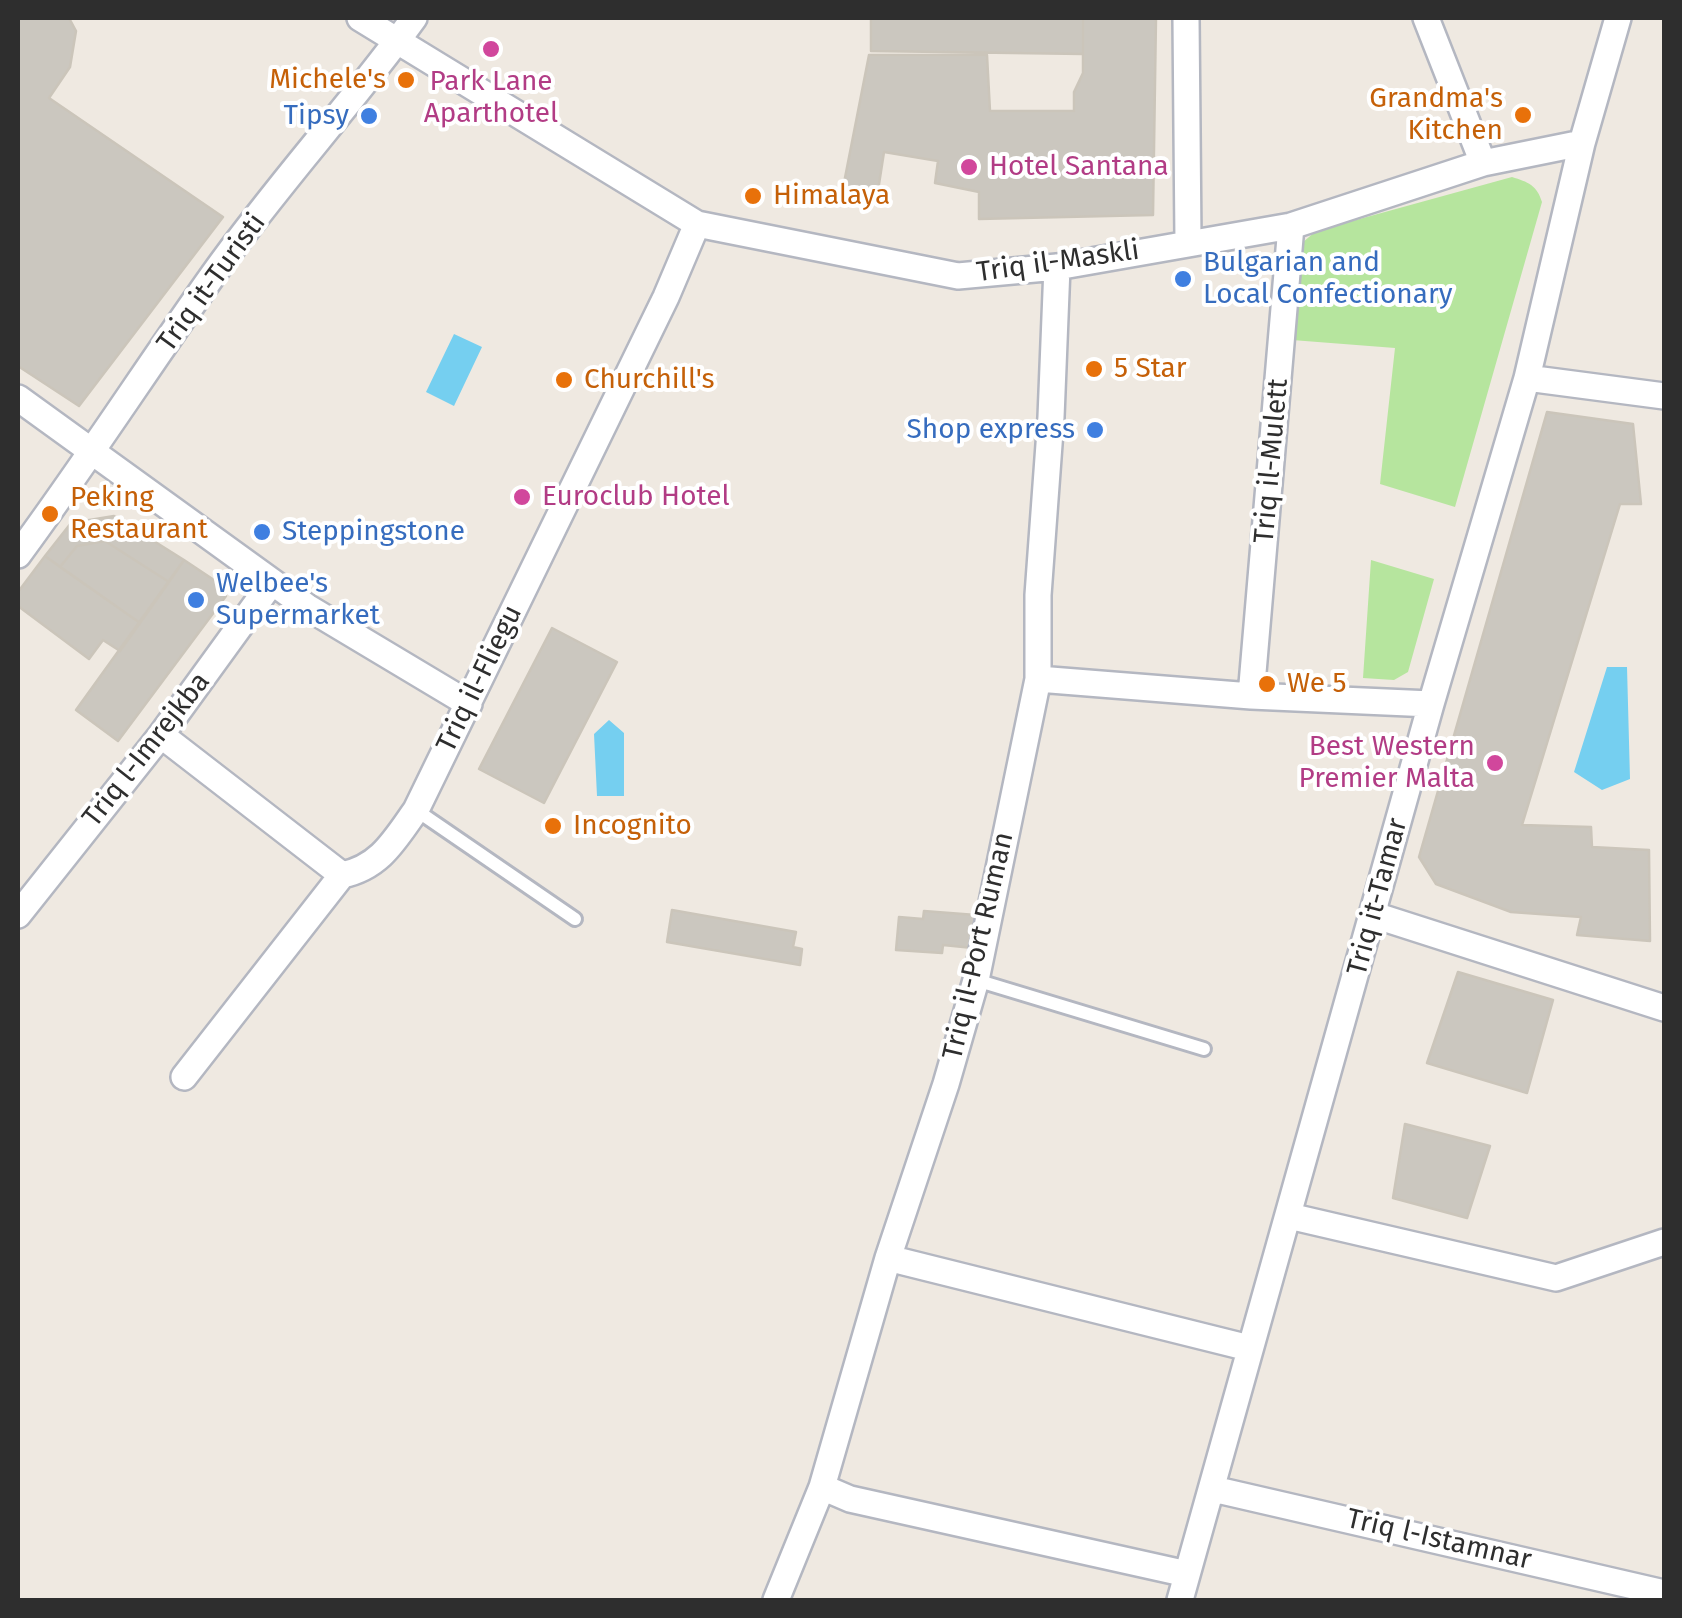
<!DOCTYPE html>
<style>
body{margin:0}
#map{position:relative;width:1682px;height:1618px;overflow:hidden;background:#efe9e1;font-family:"Fira Sans",sans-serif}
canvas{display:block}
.frame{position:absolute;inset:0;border:20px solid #2e2e2e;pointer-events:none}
</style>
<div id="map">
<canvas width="1682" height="1618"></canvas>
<div class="frame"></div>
</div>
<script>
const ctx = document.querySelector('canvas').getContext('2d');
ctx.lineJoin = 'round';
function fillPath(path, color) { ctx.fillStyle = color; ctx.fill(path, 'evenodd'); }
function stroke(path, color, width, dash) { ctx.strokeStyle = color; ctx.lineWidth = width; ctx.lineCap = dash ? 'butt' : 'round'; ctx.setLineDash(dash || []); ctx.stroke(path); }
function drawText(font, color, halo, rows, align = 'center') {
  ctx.font = font + ' "Fira Sans",sans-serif'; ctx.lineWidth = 8; ctx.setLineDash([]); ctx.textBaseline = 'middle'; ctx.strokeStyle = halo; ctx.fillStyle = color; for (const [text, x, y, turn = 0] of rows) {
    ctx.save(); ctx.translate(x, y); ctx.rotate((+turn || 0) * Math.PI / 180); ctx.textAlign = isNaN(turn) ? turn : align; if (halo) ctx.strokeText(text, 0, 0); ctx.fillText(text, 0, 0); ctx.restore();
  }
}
fillPath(new Path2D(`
 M1512,177C1528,182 1537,185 1542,202L1455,507L1380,484L1395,348L1292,340L1302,243L1316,231Z
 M1371,560L1434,579L1408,672L1394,680L1363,678Z`), '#b6e59e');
fillPath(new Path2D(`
 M454,334L482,347L454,406L426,392Z
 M1607,667H1627L1630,779L1602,790L1574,772Z
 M609,720L624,733V796H597L594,734Z`), '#75cff0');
const building = new Path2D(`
 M18,18H69L76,31L70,67L49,98L223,217L79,406L18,366Z
 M871,18H1083V54L871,51Z
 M1083,18H1156L1153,215L979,219V192L935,183L938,161L884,152L877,197L843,188L869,55H987L990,111H1074V92L1083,73Z
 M1547,412L1633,424L1641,504H1620L1522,825L1591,827L1592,847L1649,850L1650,941L1577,935L1581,917L1511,912L1436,884L1419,857Z
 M114,516L184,560L169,582L105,541L77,546L60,567L45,556L71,523Z
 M105,541L169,582L140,623L60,567L77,546Z
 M45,556L140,623L120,651L103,640L89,659L18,606V592Z
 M184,560L217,582L226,596L118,741L76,710Z
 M552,628L617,662L544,803L479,769Z
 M672,910L796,932L793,947L802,949L800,965L667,942Z
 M924,911L976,915L973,948L943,945L942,953L896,950L899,917L923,919Z
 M1458,972L1553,1000L1527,1093L1427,1063Z
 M1405,1124L1490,1146L1467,1218L1393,1198Z`);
fillPath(building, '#cbc7bf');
stroke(building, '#cbc5ba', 2.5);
const service = new Path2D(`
 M416,810L575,919
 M976,980L1204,1049`);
const minor = new Path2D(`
 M360,18L697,224L958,276L1057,267L1291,226L1483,163L1582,143
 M1186,18L1188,242
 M1426,18L1483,163
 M1527,378L1664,396
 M18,398L307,607L469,704
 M18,555C86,463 147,368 213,275C276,186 350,106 414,18
 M1038,679L1251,696L1431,704
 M1251,696L1291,226
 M161,735L342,875
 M18,915L161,735L272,582
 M1374,915L1664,1008
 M184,1077L342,875C380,867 394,841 416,810L666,297L697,224
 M1289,1216L1556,1278L1664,1242
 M888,1258L1249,1348
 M822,1487L850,1499L1187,1574
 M1213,1489L1664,1593
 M776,1600L822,1487L888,1258L946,1084L976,980L1038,679V595L1051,417L1057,267
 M1180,1600L1431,704L1527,378L1582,143L1618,18`);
stroke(service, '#b4b7c1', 18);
stroke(minor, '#b4b7c1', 30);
stroke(service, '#fff', 12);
stroke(minor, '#fff', 25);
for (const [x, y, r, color] of [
 [491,49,10,"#d1479c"],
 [406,80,10,"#e8710a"],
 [1523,115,10,"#e8710a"],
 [369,116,10,"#3f7fe0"],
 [969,167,10,"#d1479c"],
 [753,196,10,"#e8710a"],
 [1183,279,10,"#3f7fe0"],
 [1094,369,10,"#e8710a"],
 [564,380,10,"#e8710a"],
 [1095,430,10,"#3f7fe0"],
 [522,497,10,"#d1479c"],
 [50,514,10,"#e8710a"],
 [262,532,10,"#3f7fe0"],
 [196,600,10,"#3f7fe0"],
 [1267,684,10,"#e8710a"],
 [1495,763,10,"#d1479c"],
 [553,826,10,"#e8710a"]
]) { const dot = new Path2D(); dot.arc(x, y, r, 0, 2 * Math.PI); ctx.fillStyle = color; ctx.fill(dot); stroke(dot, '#fff', 4); }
drawText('28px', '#c56008', '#fff', [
 ["Michele's",386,80,"right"],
 ["Grandma's",1503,99,"right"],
 ["Kitchen",1503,131,"right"],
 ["Himalaya",773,196],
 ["5 Star",1114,369],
 ["Churchill's",584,380],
 ["Peking",70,498],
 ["Restaurant",70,530],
 ["We 5",1287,684],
 ["Incognito",573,826]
], 'left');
drawText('28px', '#b23c85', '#fff', [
 ["Park Lane",491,82,"center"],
 ["Aparthotel",491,114,"center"],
 ["Hotel Santana",989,167],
 ["Euroclub Hotel",542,497],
 ["Best Western",1475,747,"right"],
 ["Premier Malta",1475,779,"right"]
], 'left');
drawText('28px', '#366cbe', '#fff', [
 ["Tipsy",349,116,"right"],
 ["Bulgarian and",1203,263],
 ["Local Confectionary",1203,295],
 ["Shop express",1075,430,"right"],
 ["Steppingstone",282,532],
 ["Welbee's",216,584],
 ["Supermarket",216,616]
], 'left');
drawText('28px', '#2e2e2e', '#fff', [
 ["Triq il-Maskli",1058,262,-8],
 ["Triq it-Turisti",212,283,-54],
 ["Triq il-Mulett",1272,461,-85],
 ["Triq il-Fliegu",480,679,-64],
 ["Triq l-Imrejkba",147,750,-52],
 ["Triq it-Tamar",1378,897,-75],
 ["Triq il-Port Ruman",979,946,-77],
 ["Triq l-Istamnar",1439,1540,13]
]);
</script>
